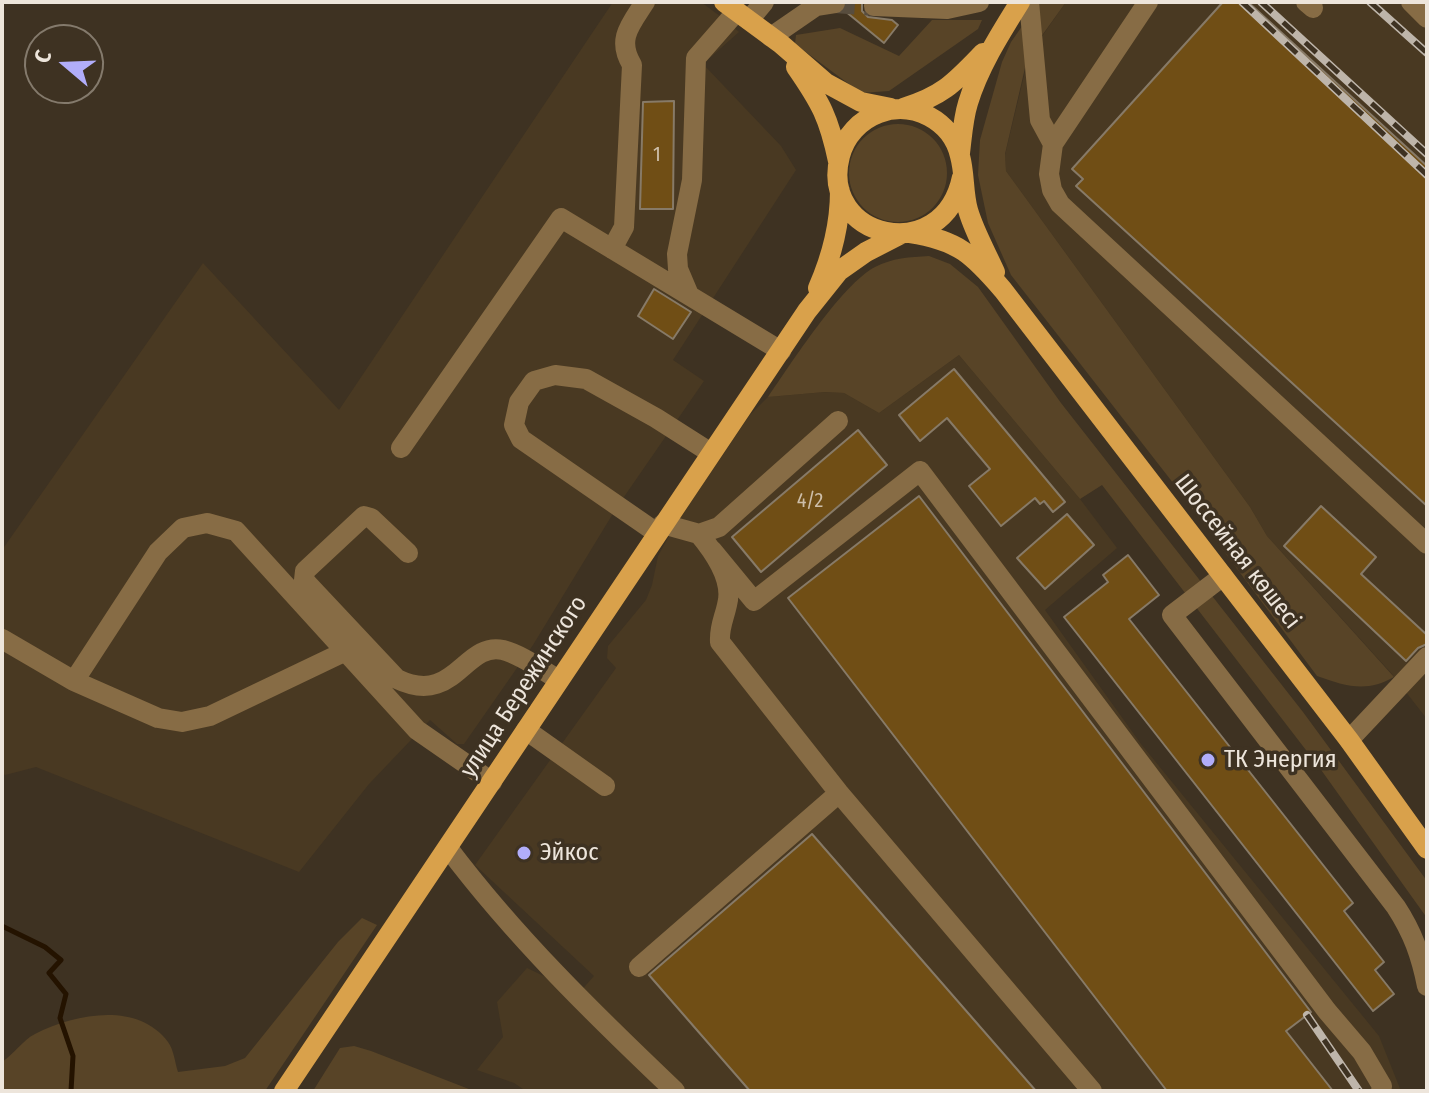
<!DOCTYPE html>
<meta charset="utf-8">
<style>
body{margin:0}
#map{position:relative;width:1429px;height:1093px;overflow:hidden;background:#3e3222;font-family:"Fira Sans Condensed",sans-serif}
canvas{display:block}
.frame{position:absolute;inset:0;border:4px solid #ede5db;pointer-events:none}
.north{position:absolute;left:24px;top:24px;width:80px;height:80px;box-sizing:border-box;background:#3e3222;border:2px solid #847a6c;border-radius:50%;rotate:289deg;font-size:22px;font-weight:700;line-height:32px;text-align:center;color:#ede5db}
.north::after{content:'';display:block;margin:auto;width:28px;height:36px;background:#b1adfa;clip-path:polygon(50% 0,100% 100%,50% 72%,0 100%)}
</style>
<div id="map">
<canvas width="1429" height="1093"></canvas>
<div class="frame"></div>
<div class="north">С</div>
</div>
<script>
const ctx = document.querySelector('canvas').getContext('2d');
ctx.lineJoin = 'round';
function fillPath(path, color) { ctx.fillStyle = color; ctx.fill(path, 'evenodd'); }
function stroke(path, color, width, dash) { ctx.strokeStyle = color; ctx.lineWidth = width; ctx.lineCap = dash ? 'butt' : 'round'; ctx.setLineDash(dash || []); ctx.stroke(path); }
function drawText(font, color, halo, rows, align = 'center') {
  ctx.font = font + ' "Fira Sans Condensed",sans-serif'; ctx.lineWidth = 7; ctx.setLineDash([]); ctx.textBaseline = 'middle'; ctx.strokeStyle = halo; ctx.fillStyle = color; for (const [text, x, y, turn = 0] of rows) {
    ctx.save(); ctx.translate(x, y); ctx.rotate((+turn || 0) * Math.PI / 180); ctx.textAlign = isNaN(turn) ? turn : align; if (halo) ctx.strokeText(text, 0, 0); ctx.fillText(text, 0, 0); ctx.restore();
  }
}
fillPath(new Path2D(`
 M613,2H701L728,22L739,32L703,64L781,146L796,170L673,360L704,381L617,507L533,645L464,744H457L430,720L369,784L299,872L36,767L5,775L2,773V550L203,263L339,410Z
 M1066,2H1427V719L1391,673L1267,536L1250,507L1006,171L1005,155L1029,55Z
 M959,355L1080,499L1117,548L1045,610L1141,744L1379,1036L1401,1091H526L514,1083L477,1070L503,1037L497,1002L527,968L579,993L594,976L475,865L616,668L607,658L608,646L646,600L652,585L658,556L674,527L749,416L768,397L825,392L844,393L879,413Z`), '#493922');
fillPath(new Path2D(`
 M1039,2H1066L1028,55L1005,154L1006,171L1250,507L1267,536L1394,677C1367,693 1345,686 1317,676L1170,479L1011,275L988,223L978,175L980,140L1002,62L1011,42Z
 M932,20H982L978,29L889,91L861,93L795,44L796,35L840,28L899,56Z
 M849 173a49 49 0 1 1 98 0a49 49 0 1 1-98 0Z
 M929,256L950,264L978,287L1061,403L1303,712L1427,881V918L1319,767L1102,485L1080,499L959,355L879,413L844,393L825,392L768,397C791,364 841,285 875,267C892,258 910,257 929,256Z
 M362,918L377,925L265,1091H2V1062C14,1054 23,1040 35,1034C75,1014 137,1001 168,1042C174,1050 175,1063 178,1072L225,1066L245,1058L338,942Z
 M354,1046L371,1051L474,1091H313L340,1048Z`), '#584427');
stroke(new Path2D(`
 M2,926L45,947L61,960L49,973L66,994L60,1018L73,1056L71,1091`), '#241300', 5);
const building = new Path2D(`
 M848,2H862V11L868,17L892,20L898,25L884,43L845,11Z
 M1223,2H1248L1427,166V506L1076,186L1083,179L1072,169Z
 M674,101L673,209H640L643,102Z
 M654,289L691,312L673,339L638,316Z
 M954,369L1065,502L1053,512L1044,501L1040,504L1035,498L1001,526L969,486L990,469L947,418L920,441L899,415Z
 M858,430L887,465L761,572L732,537Z
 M919,496L1311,1012L1286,1031L1333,1091H1167L788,598Z
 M1321,506L1376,557L1361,574L1427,635V644L1418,648L1406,661L1284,546Z
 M1067,514L1094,545L1045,589L1017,558Z
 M1128,555L1159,595L1129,619L1353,903L1344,911L1384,962L1375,970L1394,994L1373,1011L1064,617L1108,582L1103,575Z
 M812,834L1036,1091H750L649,975Z`);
fillPath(building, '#704e15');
stroke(building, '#877a67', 2);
stroke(new Path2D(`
 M835,3L874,6`), '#584d3e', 20, [20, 10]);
stroke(new Path2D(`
 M1029,2L1040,120L1053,144L1049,174L1052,190L1060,204L1427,544
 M1306,2L1313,8
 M1411,2L1427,18
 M874,6L947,9L979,2
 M749,20L764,2
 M771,37L816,6L835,3
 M1053,144L1148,2
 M612,249L624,227L632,65C616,39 631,24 645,2
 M689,295L678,269L677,254L692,180L696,58L737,11
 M401,448L561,218L781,351
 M663,524L699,534L719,527L838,421
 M657,533L521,439L514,425L519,402L534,381L555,375L586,379L656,418L711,453
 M699,534C714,552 734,580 727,605C724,619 719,627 720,642L839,793L1092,1091
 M712,550L754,601L920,471L1327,1011L1362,1052L1382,1086L1381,1091
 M408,553L371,518L364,516L305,571L304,580L397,679C455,707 464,641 503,650C522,655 542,670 559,680
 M1223,576L1172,615L1396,907C1413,933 1421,956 1427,986
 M2,639L74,681L158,552L183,528L207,523L236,531L417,730L492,782
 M74,681L158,718L182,722L210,716L346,651
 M526,730L605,786
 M1349,740L1427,657
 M448,848C515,937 594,1014 675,1091
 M639,967L839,793`), '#876c45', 20);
stroke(new Path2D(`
 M724,2L781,44L826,83L861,102L891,108
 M796,67C821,103 829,118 838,161
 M903,108C943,96 955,82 983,53
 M960,153C962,137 963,119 968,103C979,67 1000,34 1020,2
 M962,177C943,269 818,238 840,156C845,136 860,120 879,113C913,100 952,121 960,156C965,174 963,192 968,210C974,231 986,252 995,272
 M910,233C958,240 973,255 1003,290L1349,740L1427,849
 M818,288C832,256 840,226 840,191
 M284,1091L807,311L839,271L866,252L901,234`), '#d9a14b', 20);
const rail = new Path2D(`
 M1242,2L1427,175
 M1261,2L1427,154
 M1370,2L1427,53
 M1307,1015L1359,1091`);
stroke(rail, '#beb5aa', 8);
stroke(rail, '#3e3222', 5, [15]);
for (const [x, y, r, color] of [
 [1208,760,8,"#b1adfa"],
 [524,853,8,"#b1adfa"]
]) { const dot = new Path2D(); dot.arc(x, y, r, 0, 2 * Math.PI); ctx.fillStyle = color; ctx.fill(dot); stroke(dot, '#3e3222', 3); }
drawText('20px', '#cebfaa', null, [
 ["1",657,155],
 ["4/2",810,501]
]);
drawText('24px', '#ede5db', '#3e3222', [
 ["Шоссейная көшесі",1237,552,52],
 ["улица Бережинского",524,687,-57]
]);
drawText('24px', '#ede5db', '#3e3222', [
 ["ТК Энергия",1224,760],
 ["Эйкос",540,853]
], 'left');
</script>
